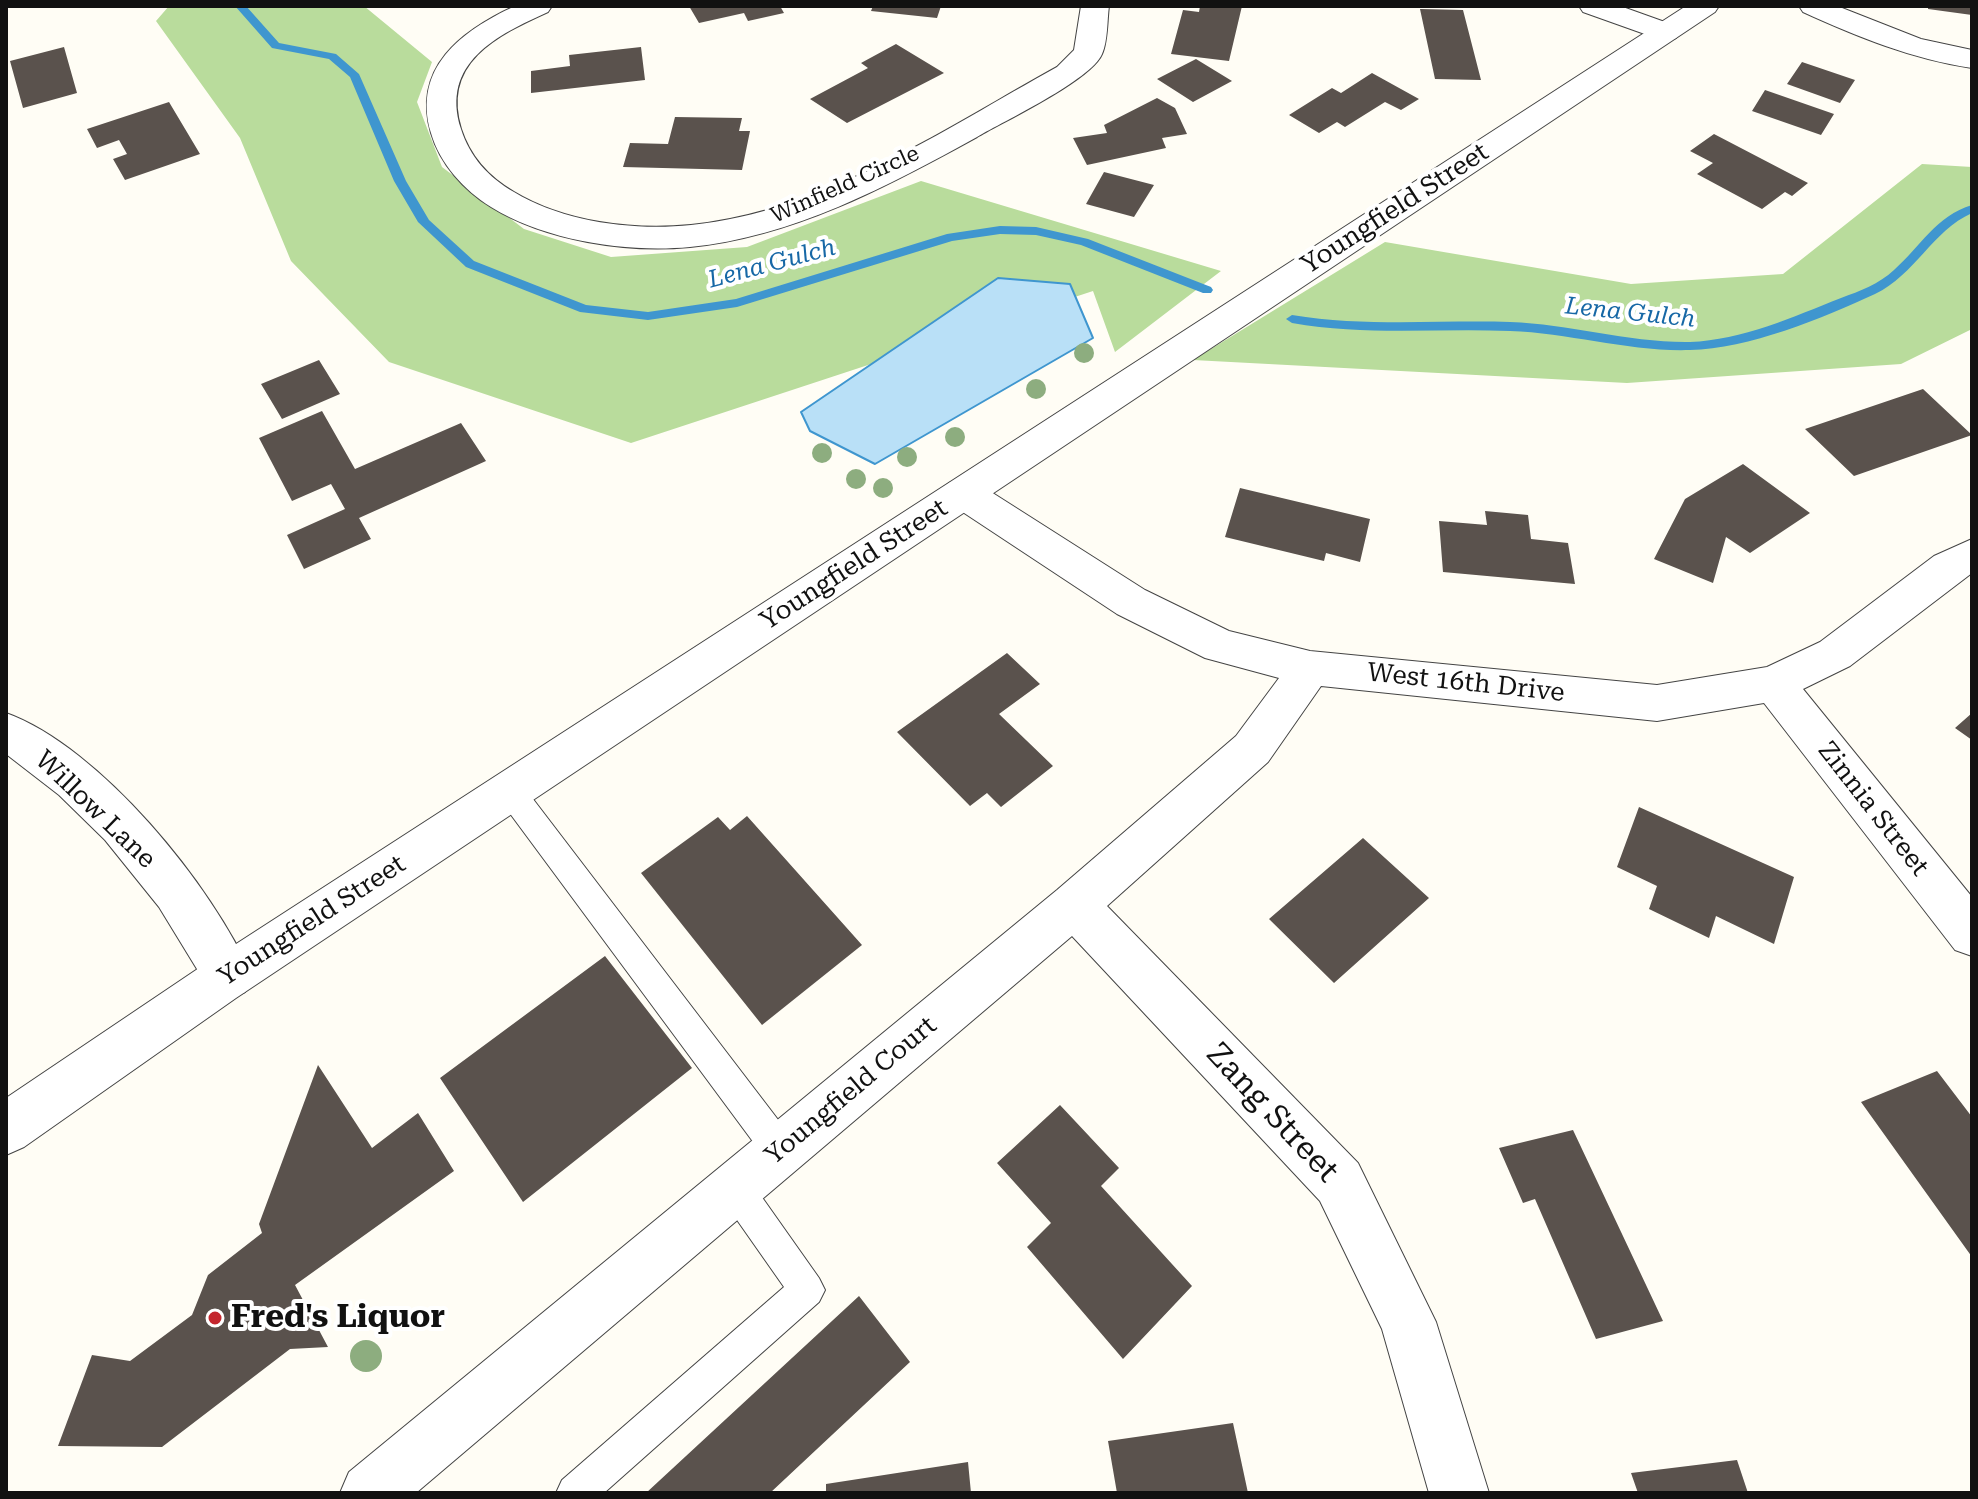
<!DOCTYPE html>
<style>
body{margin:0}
#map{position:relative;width:1978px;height:1499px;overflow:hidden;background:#fffdf5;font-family:"Roboto Serif",serif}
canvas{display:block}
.frame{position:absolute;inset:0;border:8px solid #111;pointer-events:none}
</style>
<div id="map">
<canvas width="1978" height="1499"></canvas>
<div class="frame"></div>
</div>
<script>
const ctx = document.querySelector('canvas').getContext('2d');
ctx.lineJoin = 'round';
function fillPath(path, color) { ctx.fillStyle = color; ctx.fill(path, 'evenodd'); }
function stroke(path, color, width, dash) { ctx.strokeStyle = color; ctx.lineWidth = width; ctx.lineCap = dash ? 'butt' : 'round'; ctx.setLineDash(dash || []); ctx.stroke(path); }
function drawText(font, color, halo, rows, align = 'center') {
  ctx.font = font + ' "Roboto Serif",serif'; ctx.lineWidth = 8; ctx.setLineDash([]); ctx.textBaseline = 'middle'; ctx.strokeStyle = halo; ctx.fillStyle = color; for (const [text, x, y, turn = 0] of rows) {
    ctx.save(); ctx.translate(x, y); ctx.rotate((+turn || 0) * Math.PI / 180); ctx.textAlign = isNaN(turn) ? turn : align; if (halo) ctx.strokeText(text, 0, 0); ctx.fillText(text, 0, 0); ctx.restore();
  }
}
fillPath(new Path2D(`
 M169,6H364L432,62L417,102L442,167L524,229L611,257L747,247L921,181L1221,271L1115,352L1093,291L631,443L389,362L291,261L240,138L156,21Z
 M1922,164L1972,167V329L1901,364L1627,383L1193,360L1385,242L1631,284L1783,274Z`), '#b9dc9c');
const water = new Path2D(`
 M998,278L1070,284L1093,338L875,464L810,431L801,412Z`);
fillPath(water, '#b9e0f7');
stroke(water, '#3f96cf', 2);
fillPath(new Path2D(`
 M235,6H246L279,43L336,54L359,74L406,181L429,220L474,261L586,305L648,312L736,299L947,234L1000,226L1036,227L1088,239L1211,287L1213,290L1211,293H1203L1081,245L1036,235L1000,234L952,241L737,307L648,320L580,312L466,267L418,222L394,181L350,77L329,59L272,48Z
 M1972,205V213C1932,231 1915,275 1875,294C1823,318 1748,349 1690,350C1630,352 1570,333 1510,331C1436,328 1365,336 1292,323L1286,319L1292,315C1365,327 1436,320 1510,322C1570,324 1630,343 1690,342C1742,340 1793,317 1841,298C1860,291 1879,284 1894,270C1920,247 1936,216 1972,205Z`), '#3f96cf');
fillPath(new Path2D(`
 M689,6H780L784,13L748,21L744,13L699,23Z
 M873,6H941L937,18L871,11Z
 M1200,6H1242L1229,61L1171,54L1183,10L1199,12Z
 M1928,6H1972V15L1928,9Z
 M1420,9L1463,10L1481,80L1435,79Z
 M896,44L944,73L847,123L810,99L868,68L861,63Z
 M64,47L77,93L23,108L10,61Z
 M641,47L645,80L531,93V71L570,66L569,55Z
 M1196,59L1232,81L1193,102L1157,79Z
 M1802,62L1855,80L1840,103L1787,84Z
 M1372,73L1419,99L1401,110L1385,102L1345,127L1337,122L1319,133L1289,115L1332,88L1341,93Z
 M1765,90L1834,114L1821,135L1752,111Z
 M1157,98L1175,108L1187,134L1162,138L1166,148L1087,165L1073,138L1107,133L1104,125Z
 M169,102L200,154L125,180L113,159L127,154L119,140L97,148L87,129Z
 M675,117L742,118L739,131H750L742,170L623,167L630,143L668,144Z
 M1714,134L1808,183L1792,196L1785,192L1762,209L1697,174L1713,163L1690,151Z
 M1104,172L1154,185L1134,217L1086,204Z
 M319,360L340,394L282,419L261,384Z
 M1923,389L1972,435L1854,476L1805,429Z
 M322,411L355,469L461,423L486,461L359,518L371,539L304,569L287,535L345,509L331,484L292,501L259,438Z
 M1743,464L1810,513L1750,553L1726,537L1713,583L1654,559L1685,499Z
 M1240,488L1370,519L1360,562L1326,553L1324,561L1225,537Z
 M1485,511L1528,515L1531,539L1568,543L1575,584L1443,572L1439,521L1487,525Z
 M1007,653L1040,684L999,714L1053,766L1001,807L987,793L970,806L897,732Z
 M1972,713V740L1955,728Z
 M1639,807L1794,877L1774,944L1716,916L1709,938L1649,909L1657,886L1617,867Z
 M747,816L862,945L762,1025L641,873L718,817L730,830Z
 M1363,838L1429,898L1334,983L1269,919Z
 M605,956L692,1068L523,1202L440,1078Z
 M318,1065L372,1148L418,1113L454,1171L295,1285L328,1347L290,1349L162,1447L58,1446L92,1355L130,1361L192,1315L208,1275L262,1233L259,1224Z
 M1937,1071L1972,1117V1257L1861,1102Z
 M1060,1105L1119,1168L1101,1186L1192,1286L1123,1359L1027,1247L1051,1223L997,1163Z
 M1573,1130L1663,1321L1596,1339L1535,1199L1523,1203L1499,1148Z
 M859,1296L910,1362L770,1493H646Z
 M1233,1423L1248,1493H1117L1108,1441Z
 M1737,1460L1748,1493H1638L1631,1473Z
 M968,1462L971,1493H826V1484Z`), '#5a524d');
const service = new Path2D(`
 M510,779L520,782L792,1138L797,1150L792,1162L780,1167L768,1162L500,800L496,791L500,782Z
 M735,1171L747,1176L819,1278L825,1290L819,1302L604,1493H556L562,1480L784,1287L723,1200L718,1188L723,1176Z`);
const minor = new Path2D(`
 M515,6H552L548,12C497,35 440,63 461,129C470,157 488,177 514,192C564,222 633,231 691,225C823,212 943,130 1057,67L1074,50L1081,6H1109C1107,20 1108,41 1102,54C1091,80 1004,121 977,137C888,186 793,237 690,247C627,253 546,241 491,207C464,190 440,164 431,133C412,68 461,31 515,6Z
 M1579,6H1620L1676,26L1680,32L1676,38L1666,41L1656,38L1583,12Z
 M1799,6H1837L1921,39L1972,50V68C1912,59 1858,37 1803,12Z
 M963,479L977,483L1145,590L1229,631L1310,651L1657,685L1767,667L1820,642L1934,556L1972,539V573L1850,666L1803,689L1972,897V956L1955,950L1764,703L1657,721L1321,686L1268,762L1107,906L1358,1163L1436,1322L1489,1493H1429L1382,1329L1320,1201L1072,936L416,1493H340L349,1472L1057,890L1236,736L1279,678L1205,658L1117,614L949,503L944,493L949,483Z
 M6,713C100,747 213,886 252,976L245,992L228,999L211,992L159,907L105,840L59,795L6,754Z`);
const tertiary = new Path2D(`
 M1686,6H1719L1715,12L236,998L24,1147L6,1155V1098L202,966Z`);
stroke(service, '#444', 2);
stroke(minor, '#444', 2);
stroke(tertiary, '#444', 2);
fillPath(service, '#fff');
fillPath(minor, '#fff');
fillPath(tertiary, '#fff');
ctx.fillStyle = '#8dad7f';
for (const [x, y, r] of [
 [1084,353,10],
 [1036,389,10],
 [955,437,10],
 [822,453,10],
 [907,457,10],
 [856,479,10],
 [883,488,10],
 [366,1356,16]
]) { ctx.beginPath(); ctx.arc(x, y, r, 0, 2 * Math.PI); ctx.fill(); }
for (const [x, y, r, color] of [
 [215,1318,8,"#c4262e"]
]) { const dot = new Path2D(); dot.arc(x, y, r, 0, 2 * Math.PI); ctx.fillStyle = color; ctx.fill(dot); stroke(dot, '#fff', 3); }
drawText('22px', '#111', '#fff', [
 ["Winfield Circle",845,185,-24]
]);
drawText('italic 24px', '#1768a6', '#fff', [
 ["Lena Gulch",772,264,-15],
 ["Lena Gulch",1630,313,6]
]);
drawText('26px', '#111', '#fff', [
 ["Youngfield Street",1395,209,-33],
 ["Youngfield Street",854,565,-33],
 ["West 16th Drive",1466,683,6],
 ["Zinnia Street",1873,809,52],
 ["Willow Lane",95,810,44],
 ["Youngfield Street",312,921,-33],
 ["Youngfield Court",851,1091,-40]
]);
drawText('32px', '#111', '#fff', [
 ["Zang Street",1272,1113,47]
]);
drawText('bold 32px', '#111', '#fff', [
 ["Fred's Liquor",231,1318]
], 'left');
</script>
